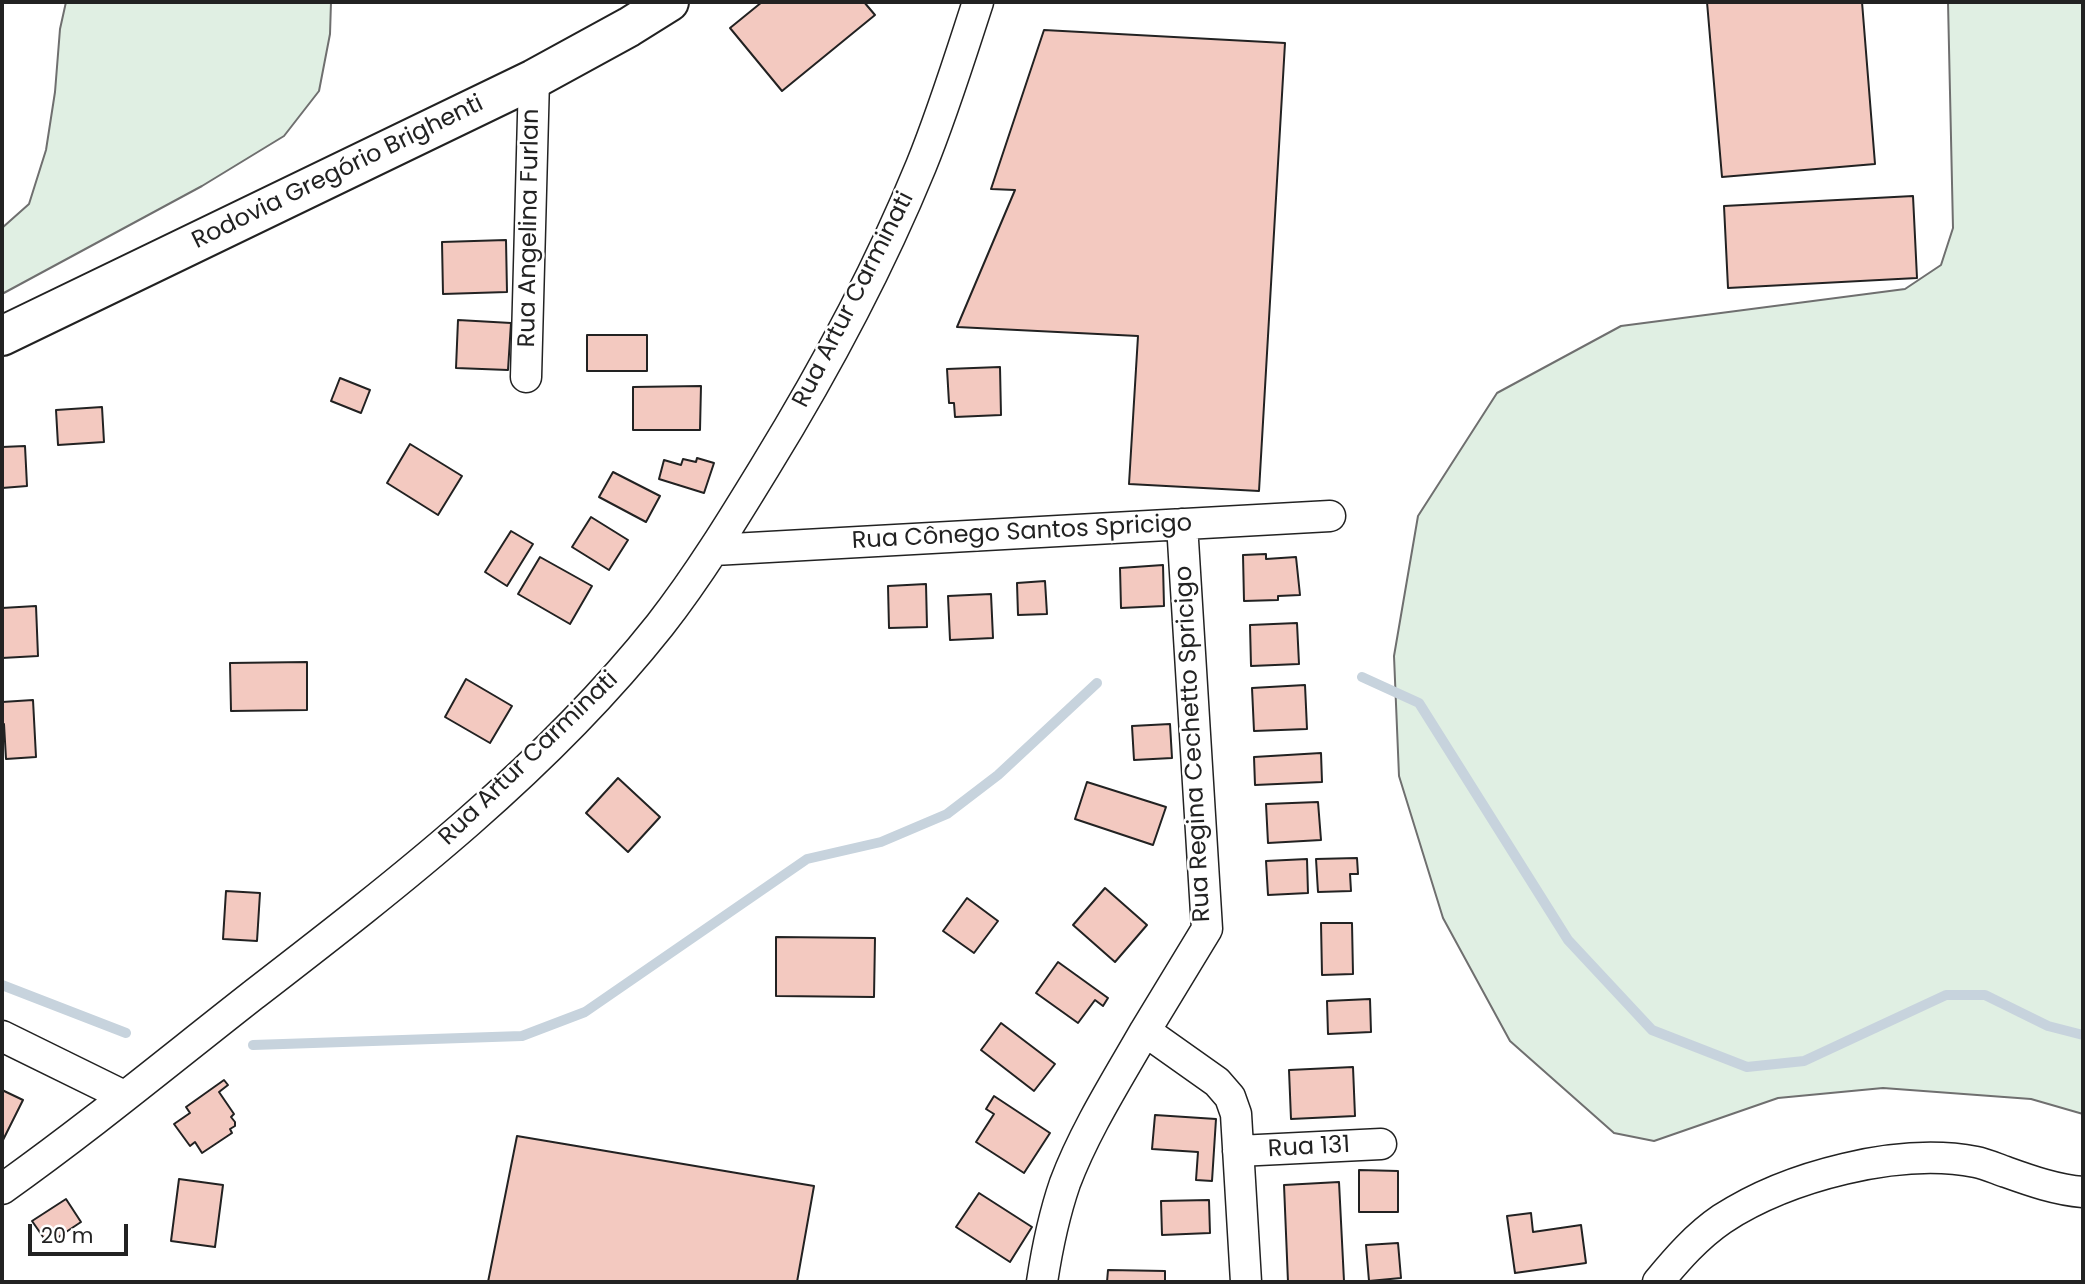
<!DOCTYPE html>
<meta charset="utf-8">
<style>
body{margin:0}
#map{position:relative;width:2085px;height:1284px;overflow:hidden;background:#fff;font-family:Poppins,sans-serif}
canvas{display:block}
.frame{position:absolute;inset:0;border:4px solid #222;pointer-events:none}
.scale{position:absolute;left:28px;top:1224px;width:100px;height:32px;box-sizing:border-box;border:4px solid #222;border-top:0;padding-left:9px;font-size:21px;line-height:24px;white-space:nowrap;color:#222;-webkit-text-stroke:5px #fff;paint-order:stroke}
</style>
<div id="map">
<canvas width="2085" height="1284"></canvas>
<div class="frame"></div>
<div class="scale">20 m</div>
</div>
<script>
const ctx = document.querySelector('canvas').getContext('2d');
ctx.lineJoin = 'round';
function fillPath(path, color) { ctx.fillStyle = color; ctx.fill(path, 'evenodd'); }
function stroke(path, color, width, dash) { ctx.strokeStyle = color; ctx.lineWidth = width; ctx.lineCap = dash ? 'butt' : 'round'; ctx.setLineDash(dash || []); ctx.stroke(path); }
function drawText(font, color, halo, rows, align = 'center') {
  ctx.font = font + ' Poppins,sans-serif'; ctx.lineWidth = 5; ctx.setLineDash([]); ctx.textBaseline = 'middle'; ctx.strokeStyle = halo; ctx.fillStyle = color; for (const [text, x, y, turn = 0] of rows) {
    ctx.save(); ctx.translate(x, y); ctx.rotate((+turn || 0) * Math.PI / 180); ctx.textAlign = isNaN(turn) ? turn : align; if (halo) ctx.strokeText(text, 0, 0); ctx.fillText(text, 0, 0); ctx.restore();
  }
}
const green = new Path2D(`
 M66,2H331L330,34L319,91L284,136L202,186L2,294V228L29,204L46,150L55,92L60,29Z
 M1948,2H2083V1114L2031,1099L1883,1088L1778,1098L1654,1141L1614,1133L1510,1041L1443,918L1399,776L1394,656L1418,516L1497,393L1621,326L1905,289L1941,265L1953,228Z`);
fillPath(green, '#e0efe3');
stroke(green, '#6f6f6f', 2);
stroke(new Path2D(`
 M1362,677L1419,703L1568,940L1652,1030L1747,1067L1804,1061L1946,995H1985L2048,1026L2083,1035
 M2,985L126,1033
 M253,1045L522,1036L585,1012L807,859L881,842L947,814L998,775L1097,683`), '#c7d3dd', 10);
const building = new Path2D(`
 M762,2H864L875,15L782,91L730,28Z
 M1707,2H1862L1875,164L1722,177Z
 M1044,30L1285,43L1259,491L1129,484L1138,336L957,327L1015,190L991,189Z
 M1913,196L1917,278L1728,288L1724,206Z
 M506,240L507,292L443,294L442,242Z
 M458,320L511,323L508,370L456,368Z
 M587,335H647V371H587Z
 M1000,367L1001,415L955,417L954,403H949L947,369Z
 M340,378L370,390L361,413L331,401Z
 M701,386L700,430H633V387Z
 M102,407L104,442L58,445L56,410Z
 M410,444L462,476L438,515L387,483Z
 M25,446L27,486L2,488V447Z
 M697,458L714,463L704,493L659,479L664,460L681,465L683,459L696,462Z
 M613,472L660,496L646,522L599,497Z
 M591,517L628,540L609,570L572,547Z
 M511,531L533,544L507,586L485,572Z
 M1266,554V559L1296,557L1300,595L1278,596V600L1244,601L1243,555Z
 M540,557L592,586L570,624L518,594Z
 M1163,565L1164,606L1121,608L1120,568Z
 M1045,581L1047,614L1018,615L1017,583Z
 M926,584L927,627L889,628L888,586Z
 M991,594L993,638L950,640L948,596Z
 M36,606L38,656L2,658V608Z
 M1297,623L1299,664L1251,666L1250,625Z
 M307,662V710L231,711L230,663Z
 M466,679L512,706L490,743L445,717Z
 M1305,685L1307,729L1254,731L1252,688Z
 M33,700L36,757L6,759L4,724H2V702Z
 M1170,724L1172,758L1134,760L1132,726Z
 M1321,753L1322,782L1255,785L1254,757Z
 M618,778L660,817L628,852L586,813Z
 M1087,782L1166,807L1153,845L1075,819Z
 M1318,802L1321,840L1268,843L1266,804Z
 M1357,858L1358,874H1350L1351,891L1318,892L1316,859Z
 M1307,859L1308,893L1268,895L1266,861Z
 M1105,888L1147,925L1115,962L1073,925Z
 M226,891L260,893L257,941L223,939Z
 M967,898L998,921L974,953L943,931Z
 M1321,923H1352L1353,974L1322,975Z
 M776,937L875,938L874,997L776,996Z
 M1058,962L1108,998L1103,1006L1095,1000L1078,1023L1036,993Z
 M1370,999L1371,1032L1328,1034L1327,1001Z
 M1001,1023L1055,1064L1034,1091L981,1050Z
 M1353,1067L1355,1116L1291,1119L1289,1070Z
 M224,1080L228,1085L219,1092L234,1114L231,1117L235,1122V1126L230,1129L232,1133L202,1153L195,1142L190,1146L174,1124L190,1113L186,1107Z
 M2,1090L23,1100L2,1142Z
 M994,1096L1050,1133L1024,1173L976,1142L994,1114L986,1109Z
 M1155,1115L1216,1119L1212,1181L1196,1180L1198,1152L1152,1149Z
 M517,1136L814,1186L797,1282H488Z
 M1359,1170L1398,1171V1212H1359Z
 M179,1179L223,1185L215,1247L171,1241Z
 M1339,1182L1344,1281L1288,1282L1284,1185Z
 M979,1193L1032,1227L1010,1262L956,1227Z
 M66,1199L81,1222L48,1244L32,1221Z
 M1209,1200L1210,1233L1162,1235L1161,1201Z
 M1531,1213L1533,1232L1581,1225L1586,1263L1515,1273L1507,1216Z
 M1398,1243L1401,1278L1369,1281L1366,1245Z
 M1108,1270L1165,1271V1282H1107Z`);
fillPath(building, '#f3c9c0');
stroke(building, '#222', 2);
const street = new Path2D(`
 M526,377L534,79
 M1182,524L1207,929L1145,1031L1217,1082L1230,1097L1236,1114L1246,1282
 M714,550L1330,516
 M2,1036L124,1096
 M1238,1151L1381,1144
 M2,1189C88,1128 169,1061 252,996C397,884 545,770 660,625C699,575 732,521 765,467C824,371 878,271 921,166C943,112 960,57 978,2
 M1042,1282C1047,1249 1054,1215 1065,1183C1085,1130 1117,1080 1145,1031
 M1658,1282C1677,1259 1697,1236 1722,1219C1788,1176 1899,1147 1976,1162C1986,1164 1997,1169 2006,1172C2031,1181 2057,1190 2083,1192`);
const primary = new Path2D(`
 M2,336L534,79L629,27L669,2`);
stroke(street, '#222', 33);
stroke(primary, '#222', 42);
stroke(street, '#fff', 30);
stroke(primary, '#fff', 38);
drawText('24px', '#222', '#fff', [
 ["Rodovia Gregório Brighenti",338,173,-26],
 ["Rua Angelina Furlan",530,228,-89],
 ["Rua Artur Carminati",854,300,-63],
 ["Rua Cônego Santos Spricigo",1022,533,-3],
 ["Rua Regina Cechetto Spricigo",1194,744,-93],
 ["Rua Artur Carminati",529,759,-44],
 ["Rua 131",1309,1148,-3]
]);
</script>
